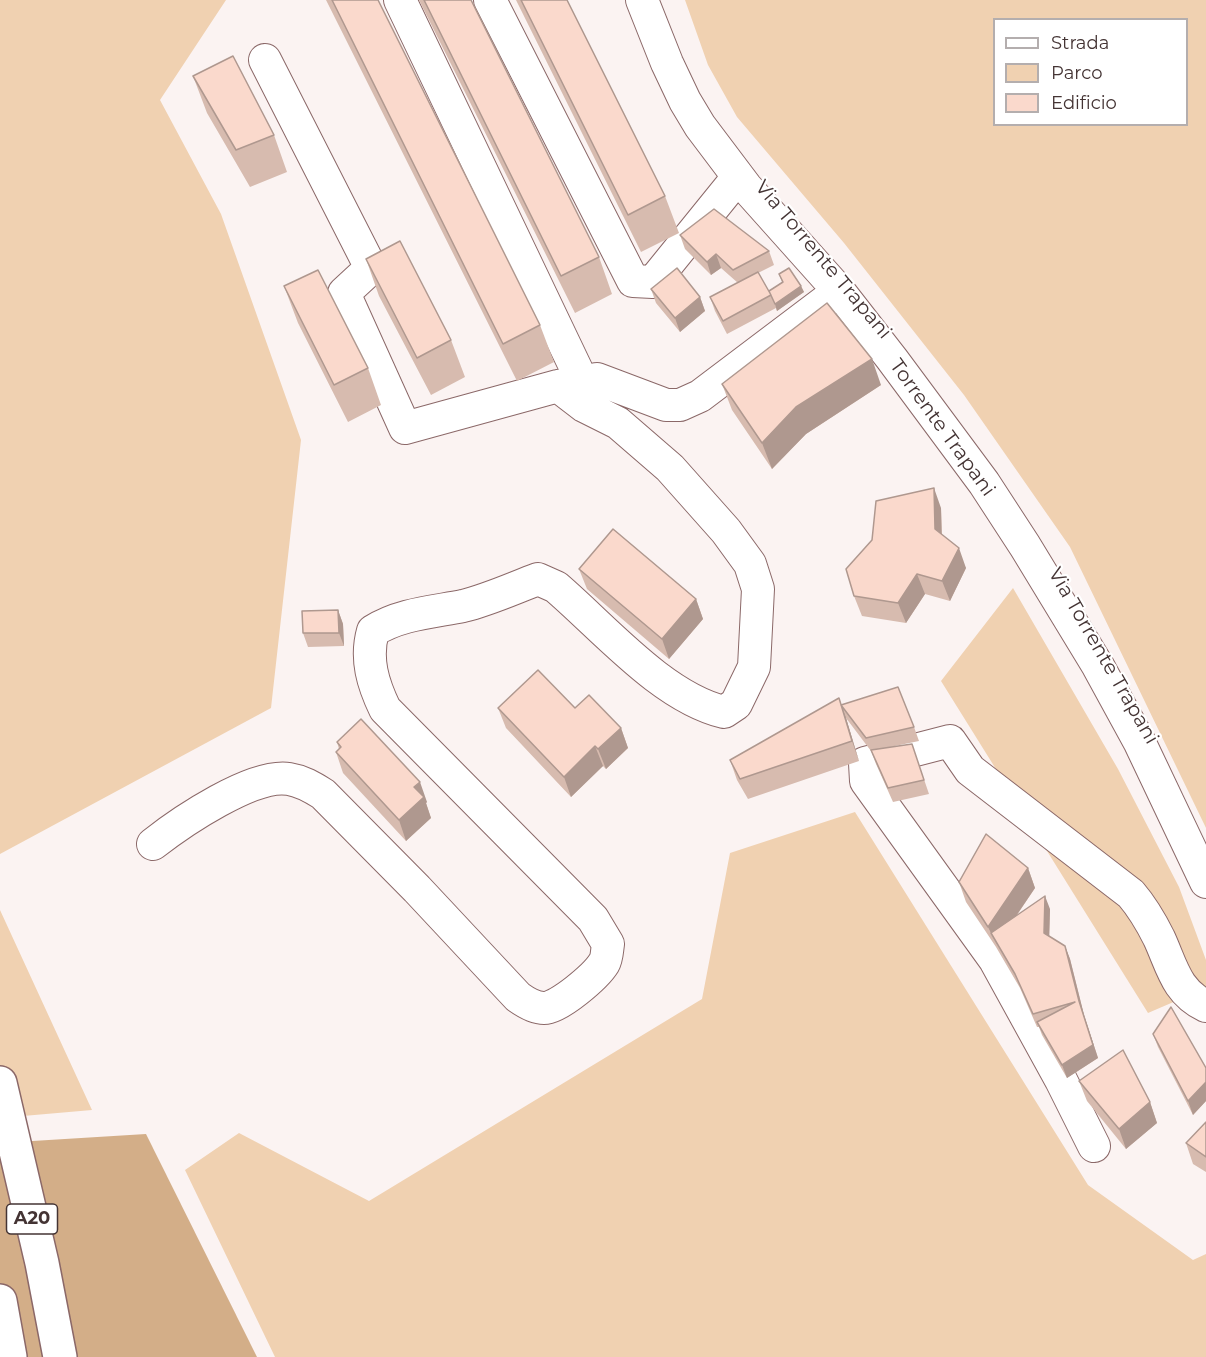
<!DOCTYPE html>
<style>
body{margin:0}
#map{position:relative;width:1206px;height:1357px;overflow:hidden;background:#fbf3f2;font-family:Montserrat,sans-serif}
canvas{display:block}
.legend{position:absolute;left:993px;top:18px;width:195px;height:108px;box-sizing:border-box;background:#fff;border:2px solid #b4aeae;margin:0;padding:8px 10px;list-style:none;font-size:18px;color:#443434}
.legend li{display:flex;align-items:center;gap:12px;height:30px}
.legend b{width:30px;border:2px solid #b4aeae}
</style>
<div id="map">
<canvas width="1206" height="1357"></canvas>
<ul class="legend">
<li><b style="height:8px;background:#fff"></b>Strada</li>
<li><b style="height:16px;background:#f0d1b1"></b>Parco</li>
<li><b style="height:16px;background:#fad9cc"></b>Edificio</li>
</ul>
</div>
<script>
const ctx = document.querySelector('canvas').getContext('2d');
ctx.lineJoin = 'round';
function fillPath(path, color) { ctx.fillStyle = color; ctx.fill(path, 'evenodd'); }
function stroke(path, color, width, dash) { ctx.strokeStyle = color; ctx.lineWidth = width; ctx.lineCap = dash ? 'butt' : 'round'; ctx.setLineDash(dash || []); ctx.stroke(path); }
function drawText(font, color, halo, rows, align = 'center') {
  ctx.font = font + ' Montserrat,sans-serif'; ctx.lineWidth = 4.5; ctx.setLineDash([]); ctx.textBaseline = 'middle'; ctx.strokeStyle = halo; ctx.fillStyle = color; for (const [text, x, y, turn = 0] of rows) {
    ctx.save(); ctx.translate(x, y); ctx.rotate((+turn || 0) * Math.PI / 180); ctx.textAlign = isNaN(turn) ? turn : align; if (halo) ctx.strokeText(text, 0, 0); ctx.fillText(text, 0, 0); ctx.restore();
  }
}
fillPath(new Path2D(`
 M0,0H226L160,100L221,214L301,440L271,708L0,854Z
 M685,0H1206V828L1070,547L964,395L844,243L737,117L708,65ZM994,20H1186V124H994Z
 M1013,588L1118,769L1179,887L1206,960V988L1148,1013L941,681Z
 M855,812L1088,1185L1193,1260L1206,1254V1357H275L185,1170L239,1133L369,1201L702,999L730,853Z
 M0,910L92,1110L0,1118Z`), '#f0d1b1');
fillPath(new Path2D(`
 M146,1134L257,1357H0V1143Z`), '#d3ae88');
const minor = new Path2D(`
 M400,0L582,381
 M490,0L633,281L653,282L738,177
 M642,0L667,63L685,101L700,126L746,187L839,291L892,359L984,483L1025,546L1098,666L1139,741L1206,882
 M265,60L371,268L344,293L405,428L558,386L597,379L666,405H680L700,396L839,291
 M153,844C181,822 253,773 289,779C302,781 312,787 323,794L417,889L518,997C525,1002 534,1008 544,1008C559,1008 596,976 604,963C607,958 607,950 608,944L593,919L385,709C373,684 365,659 373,631C400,614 432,612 463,606C488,600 514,588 538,579L556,587C604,628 662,697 724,712L736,704L754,667L758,589L750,564L726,531L670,468L618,423L584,406L558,386
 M1094,1146L1061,1080L995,960L866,781L865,763L950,741L970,770L1131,894C1143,908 1151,922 1159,938C1172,966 1176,992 1206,1006`);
const highway = new Path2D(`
 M0,1083L42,1263L60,1357
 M0,1301L10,1357`);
stroke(minor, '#8b6868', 34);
stroke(highway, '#8b6868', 36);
stroke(minor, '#fff', 32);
stroke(highway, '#fff', 33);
fillPath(new Path2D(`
 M326,0H378L540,325L554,362L517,381Z
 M419,0H471L599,257L612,294L575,313Z
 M516,0H567L665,196L679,233L641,252Z
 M193,76L274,135L287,172L250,187L207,113Z
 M680,235L769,251L774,265L758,273L769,291L782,282L779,274L801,286L804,292L777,311L776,308L727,334L715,311L710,297L738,283L721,268L711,275L685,249Z
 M366,259L451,340L465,377L431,395L379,296Z
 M284,286L368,368L381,405L348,422L298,323Z
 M651,289L700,297L705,311L680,332L656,303Z
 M722,384L881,385L806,434L772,469L732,410Z
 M941,508L942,535L966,568L950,601L925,594L906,623L862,616L854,596Z
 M579,569L696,599L703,619L669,659L587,589Z
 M338,610L343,624L344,646L308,647L303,633Z
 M841,705L914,727L919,741L890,747L912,744L929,794L893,802L876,764L871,751L846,718L859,761L748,799L737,780L730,760Z
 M498,708H575L621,728L628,748L606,769L603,766L571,797L506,728Z
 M337,742L427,802L426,803L431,818L406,841L343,773L336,752L339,749Z
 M1028,868L1035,888L1017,915L1050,909L1049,936L1065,946L1070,959L1084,1015L1098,1058L1067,1078L1042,1035L1039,1027H1037L1020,988L996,947L966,902L959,882Z
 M1153,1034L1206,1068V1101L1193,1115L1158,1047Z
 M1079,1081L1150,1102L1157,1123L1126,1149L1087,1101Z
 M1206,1122V1172L1193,1164L1186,1143Z`), '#d7bbaf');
fillPath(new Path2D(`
 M716,254L721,268L711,275L707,262Z
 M801,286L804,292L777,311L775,304Z
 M700,297L705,311L680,332L675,318Z
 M872,359L881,385L806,434L772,469L762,443L796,407Z
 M934,488L941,508L942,549L935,529Z
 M959,548L966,568L950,601L942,581Z
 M917,574L925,594L906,623L898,603Z
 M696,599L703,619L669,659L662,639Z
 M338,610L343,624L344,646L339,633Z
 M839,698L846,718L859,761L852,741Z
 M621,728L628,748L606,769L598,749Z
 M595,746L603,766L571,797L564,777Z
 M420,782L427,802L426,803L431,818L406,841L399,820L414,787Z
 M1028,868L1035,888L997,944L991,933L988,927Z
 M1045,896L1050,909L1049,947L1044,933Z
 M1065,946L1070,959L1084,1015L1098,1058L1067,1078L1062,1065L1079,1001Z
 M1206,1082V1101L1193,1115L1188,1101Z
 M1150,1102L1157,1123L1126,1149L1119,1129Z`), '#af988f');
const building = new Path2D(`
 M332,0H378L540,325L503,344Z
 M424,0H471L599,257L561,276Z
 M521,0H567L665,196L628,215Z
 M233,56L274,135L236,150L193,76Z
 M714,209L769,251L733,270L716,254L707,262L680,235Z
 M400,241L451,340L417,358L366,259Z
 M677,268L700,297L675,318L651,289Z
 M789,268L801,286L775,304L769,291L783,282L779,274Z
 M318,270L368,368L334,385L284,286Z
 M758,272L771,295L723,321L710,297Z
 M827,303L872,359L796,407L762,443L722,384Z
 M934,488L935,529L959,548L942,581L917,574L898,603L854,596L846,569L872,540L876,501Z
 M613,529L696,599L662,639L579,569Z
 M338,610L339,633H303L302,611Z
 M538,670L575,708L589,695L621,728L598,749L595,746L564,777L498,708Z
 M898,687L914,727L866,738L841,705Z
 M839,698L852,741L740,779L730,760Z
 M361,719L420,782L414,787L424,797L399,820L336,752L341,747L337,742Z
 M912,744L924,780L888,788L871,750Z
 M986,834L1028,868L988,927L959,882Z
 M1045,896L1044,933L1065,946L1079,1001L1093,1045L1062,1065L1037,1022L1075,1002L1033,1014L1015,974L991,933Z
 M1171,1007L1206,1068V1082L1188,1101L1153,1034Z
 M1123,1050L1150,1102L1119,1129L1079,1081Z
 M1206,1122V1157L1186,1143Z`);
fillPath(building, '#fad9cc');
stroke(building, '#af988f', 1.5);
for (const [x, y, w] of [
 [32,1219,51]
]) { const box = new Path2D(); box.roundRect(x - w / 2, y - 15, w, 30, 4.5); ctx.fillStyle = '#fff'; ctx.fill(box); stroke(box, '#443434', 1.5); }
drawText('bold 18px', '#443434', null, [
 ["A20",32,1219]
]);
drawText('20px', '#443434', '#fff', [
 ["Via Torrente Trapani",823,260,50],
 ["Torrente Trapani",942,428,54],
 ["Via Torrente Trapani",1103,656,60]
]);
</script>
